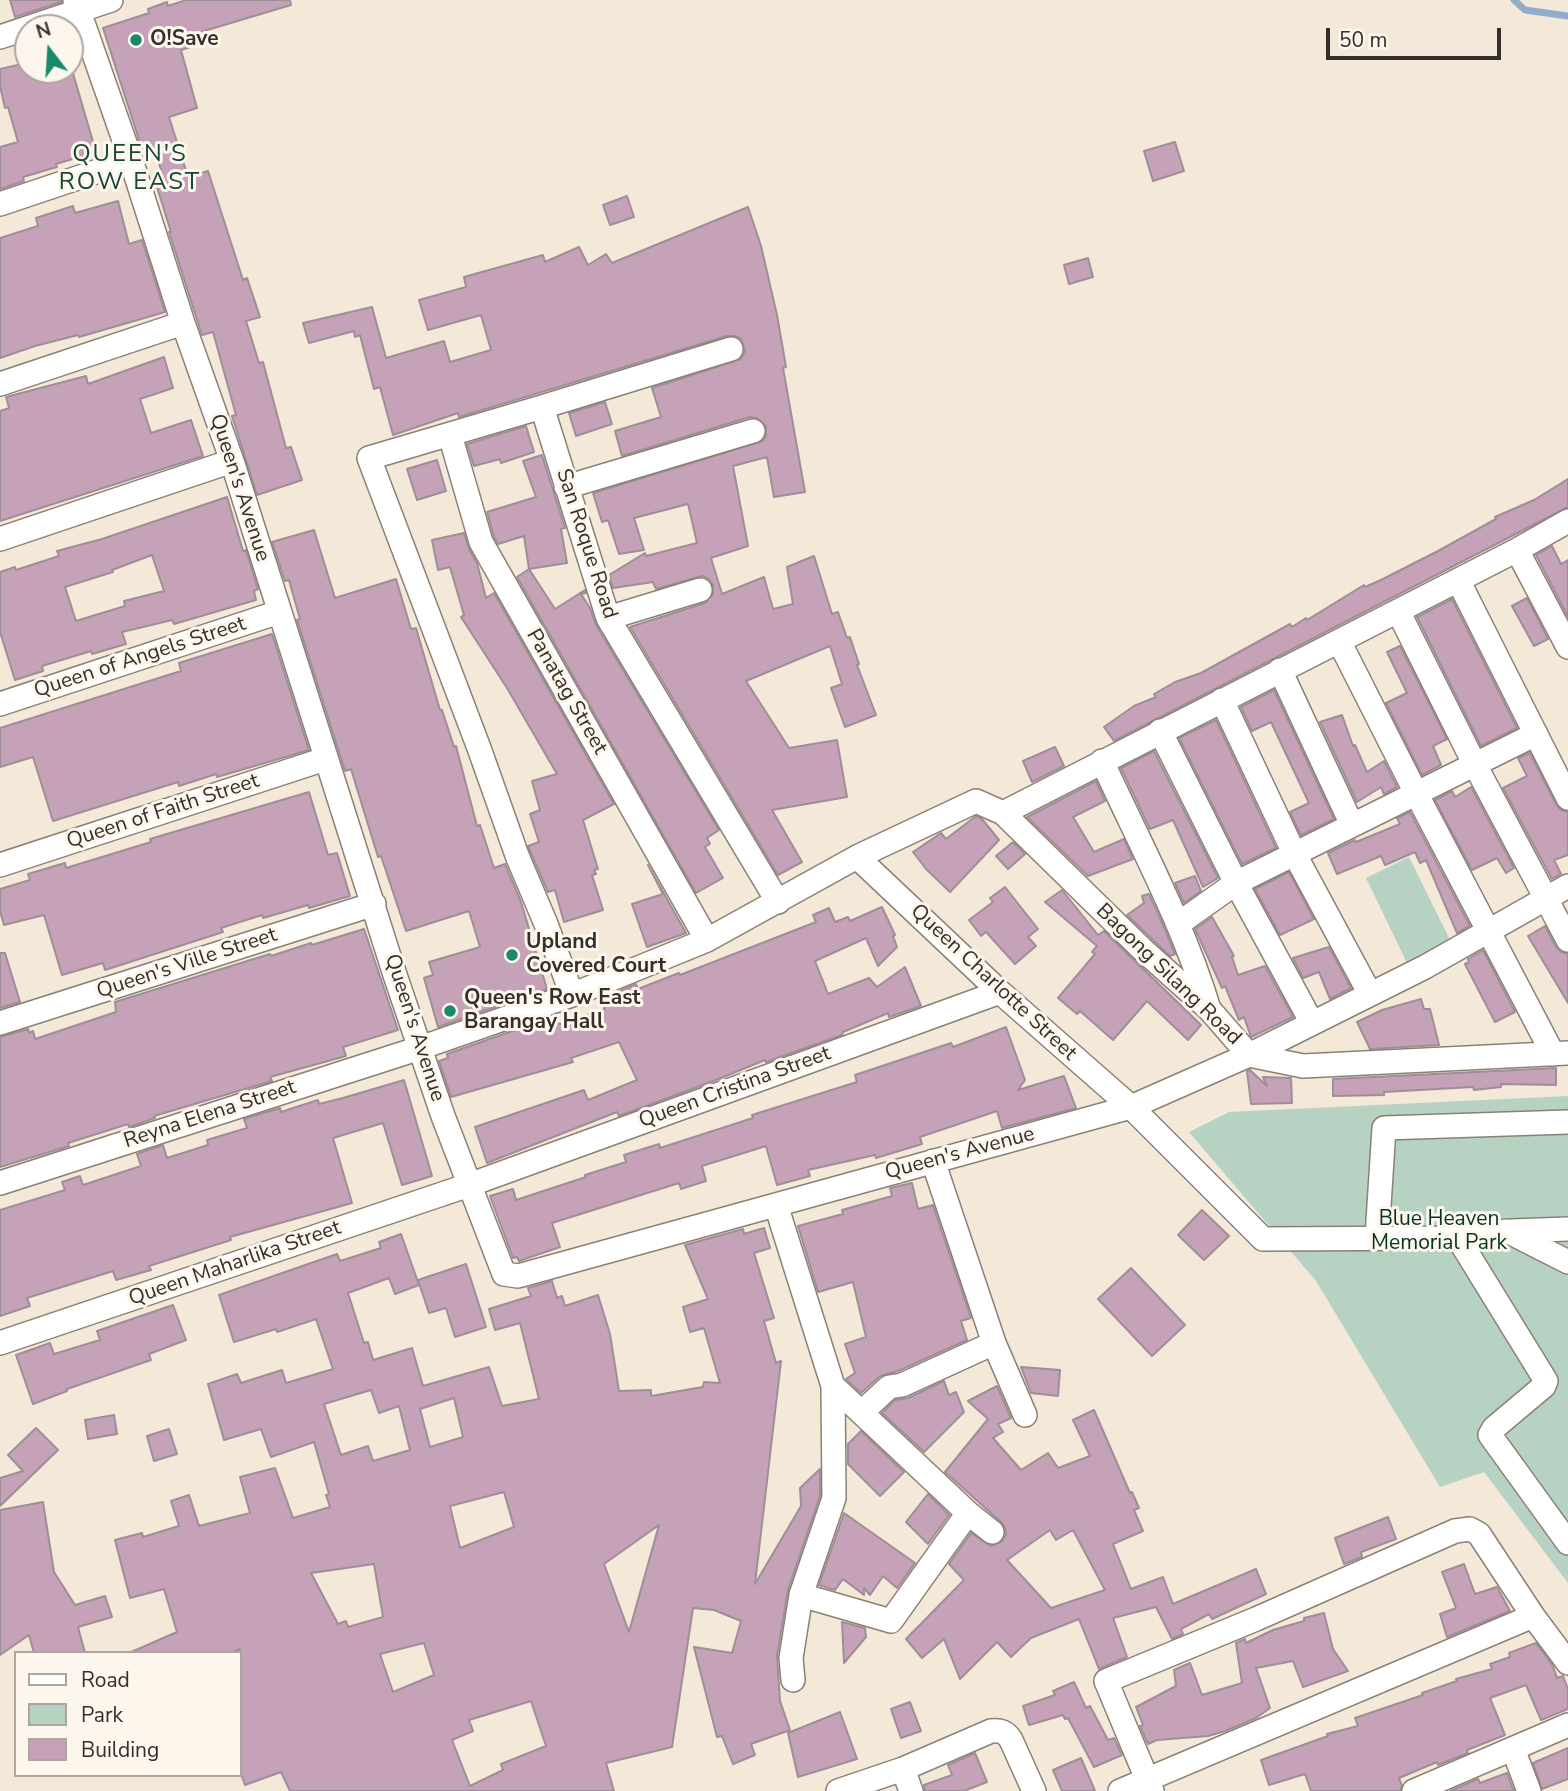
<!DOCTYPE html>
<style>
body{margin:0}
#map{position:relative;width:1568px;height:1791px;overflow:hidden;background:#f4e8d9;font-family:"Nunito Sans",sans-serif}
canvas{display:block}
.legend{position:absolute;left:14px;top:1651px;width:228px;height:126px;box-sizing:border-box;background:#fdf6ed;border:2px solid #ada69f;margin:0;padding:9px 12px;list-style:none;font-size:21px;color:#342f2a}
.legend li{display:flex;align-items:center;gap:14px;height:35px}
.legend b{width:35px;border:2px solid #ada69f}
.north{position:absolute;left:14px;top:14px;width:70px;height:70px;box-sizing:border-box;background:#fdf6ed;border:2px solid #ada69f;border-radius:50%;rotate:343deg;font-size:19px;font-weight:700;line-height:28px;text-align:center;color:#342f2a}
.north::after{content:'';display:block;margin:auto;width:24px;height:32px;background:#178a6b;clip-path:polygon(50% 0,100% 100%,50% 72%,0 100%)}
.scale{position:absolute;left:1326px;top:28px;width:175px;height:32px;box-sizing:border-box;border:4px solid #342f2a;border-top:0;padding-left:9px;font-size:21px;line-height:24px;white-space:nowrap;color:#342f2a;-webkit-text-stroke:5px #fdf6ed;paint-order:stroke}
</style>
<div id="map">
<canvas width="1568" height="1791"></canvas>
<ul class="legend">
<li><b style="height:9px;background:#fff"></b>Road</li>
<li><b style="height:19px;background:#b6d2c3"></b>Park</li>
<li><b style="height:19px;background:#c6a2b8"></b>Building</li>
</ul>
<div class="north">N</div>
<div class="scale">50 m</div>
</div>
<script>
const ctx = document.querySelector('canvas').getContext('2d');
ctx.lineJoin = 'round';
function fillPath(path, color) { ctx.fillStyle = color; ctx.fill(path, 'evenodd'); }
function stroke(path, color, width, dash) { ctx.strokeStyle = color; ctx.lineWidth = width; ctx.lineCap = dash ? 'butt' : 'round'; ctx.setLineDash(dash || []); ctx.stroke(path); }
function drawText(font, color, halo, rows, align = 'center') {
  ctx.font = font + ' "Nunito Sans",sans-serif'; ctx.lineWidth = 6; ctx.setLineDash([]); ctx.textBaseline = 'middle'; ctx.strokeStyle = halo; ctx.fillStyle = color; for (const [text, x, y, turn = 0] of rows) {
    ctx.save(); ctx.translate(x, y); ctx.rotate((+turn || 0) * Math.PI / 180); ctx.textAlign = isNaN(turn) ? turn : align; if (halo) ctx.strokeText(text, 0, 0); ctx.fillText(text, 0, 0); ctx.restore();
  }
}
fillPath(new Path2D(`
 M1409,857L1451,942L1407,963L1366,878Z
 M1568,1096V1583L1484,1472L1440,1487L1316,1281L1189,1132L1229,1112Z`), '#b6d2c3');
stroke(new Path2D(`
 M1514,0L1525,10L1568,16`), '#91adc9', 7);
const building = new Path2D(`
 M10,0H61V2L15,17Z
 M186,0H290L291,5L194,34L197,45L181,50L197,108L169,117L188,177L208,171L243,280L247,278L260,317L246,321L259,363L263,362L286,448L291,447L302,480L257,495L232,416L236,415L213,332L202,335L169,232H171L157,187L166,184L153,146L142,149L103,28L149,13L148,9L167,2L168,6Z
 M27,63L28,70H72L96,152L56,164L57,167L23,177L24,181L0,189V147L18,142L8,107L5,108L0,86V69Z
 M1175,142L1184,171L1153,181L1144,151Z
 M627,196L634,217L610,225L603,205Z
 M118,201L129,244L142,240L165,312L79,337L78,335L35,346L0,358V238L38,226L36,218L73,206L75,213Z
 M748,207L761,246L777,315L786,367L783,368L805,492L774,497L767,457L733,466L748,546L711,558L722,594L764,577L773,609L793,604L787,567L814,556L832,614L838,612L847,638L850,637L859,664L857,665L876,715L845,727L831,688L842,684L830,646L746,681L789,748L837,740L847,797L772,810L802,862L778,875L630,627L705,603L713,594V585L709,579L702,576L656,589L653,582L613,588L609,575L645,553L646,556L697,543L688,504L634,518L644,550L619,554L608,520L602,522L593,493L763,441L766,435V426L757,418L750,417L622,456L615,431L661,417L652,388L741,359L745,351L741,339L735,336H727L459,417L458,413L393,435L380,387L374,389L360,335L355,337L354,331L309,343L303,323L372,307L386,358L444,341L450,362L491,350L481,315L428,330L419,300L466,287L464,277L543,255L545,262L579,247L588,265L606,254L612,263Z
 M1088,258L1093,277L1069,284L1064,265Z
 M164,357L173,388L140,399L151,433L191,420L203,456L0,521V411L9,408L6,397L86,376L88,384Z
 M605,402L612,424L576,436L569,413Z
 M526,426L534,452L501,463L500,459L474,466L467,444Z
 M542,455L565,528L561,529L567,563L529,569L555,609L585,590L586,593L581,594L590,608L596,625L719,830L707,838L710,844L705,847L723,878L696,893L517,577L529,569L524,536L498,544L494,537L487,512L536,497L523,461Z
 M437,460L446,491L417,500L407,469Z
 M1568,479V507L1114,741L1104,727L1134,706L1156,697L1154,694L1175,682L1201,673L1290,624L1292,627L1306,618L1307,620L1364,585L1365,587L1381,580L1438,551L1496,519L1495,517L1534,500Z
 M227,497L243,551L246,550L258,589L254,591L256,600L174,624L172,620L122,632L126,644L92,654L91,651L42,666L43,671L15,680L0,632V572L15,567L16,570L59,556L57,551L102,539ZM152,555L164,591L124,601L125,606L76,621L65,587L113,572L112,570Z
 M314,530L335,598L396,579L411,629L416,628L440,710H442L454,747L456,746L477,826L480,825L494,868L505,864L521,902L547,989L438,1027L424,978L433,975L429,962L480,947L469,911L406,931L381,856L378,857L351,769L345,771L297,620L300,619L289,580L285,581L272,542Z
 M464,533L469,549L477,563L486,598L494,593L614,804L583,820L598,869L594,870L596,874L592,875L603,910L564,922L555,890L548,892L531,853L528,846L539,842L530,814L540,810L532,781L557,774L507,688L461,617L464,615L450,567L438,570L432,540Z
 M1552,546L1561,564L1568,560V617L1536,555Z
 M1527,598L1548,639L1534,646L1512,606Z
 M1452,599L1517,728L1481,746L1417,617Z
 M272,634L309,750L217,777L216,774L179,786L178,782L53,821L33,757L0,767V728L181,671L179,663Z
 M1400,646L1447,739L1433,746L1441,765L1422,775L1386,703L1407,693L1387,652Z
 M1274,690L1334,819L1301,835L1290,812L1309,803L1286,754L1271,722L1252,731L1241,707Z
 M1342,715L1353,746L1355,745L1367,772L1384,761L1397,787L1384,794L1381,787L1357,802L1320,722Z
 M1216,720L1276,848L1242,864L1179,738Z
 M1055,747L1064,766L1032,782L1023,761Z
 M1154,751L1218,878L1203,887L1173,820L1150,829L1121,768Z
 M1530,753L1556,804L1561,810L1568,812V855L1554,860L1561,874L1552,879L1503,788L1527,776L1518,758Z
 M1096,781L1105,801L1073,817L1094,852L1124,839L1133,859L1088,876L1027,817Z
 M1471,787L1514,868L1506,873L1497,858L1472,870L1435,800L1452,791L1455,797Z
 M309,792L328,855L337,853L350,896L309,908L308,905L263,918L262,915L221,928L223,932L105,970L103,963L62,975L44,915L4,925L0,911V889L30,880L28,874L65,863L66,868L151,842L150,839Z
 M1410,812L1470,926L1457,933L1426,860L1420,863L1415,852L1385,865L1381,856L1337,874L1328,853L1355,840L1356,842L1400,824L1397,818Z
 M976,816L982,819L999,840L950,892L926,869L913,852L941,833L946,839Z
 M1013,842L1025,854L1008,869L996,856Z
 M648,865L686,933L647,947L632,904L663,894Z
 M1289,872L1314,919L1280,935L1255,889Z
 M1195,876L1201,891L1184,903L1175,883Z
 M1005,887L1038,929L1028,937L1036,946L1015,964L986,932L981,936L969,920L993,902L990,898Z
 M1062,890L1098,935L1104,931L1201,1025L1188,1040L1147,1001L1113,1040L1080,1011L1077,1014L1058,998L1095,954L1092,952L1097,946L1045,902Z
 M1149,894L1161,920L1175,954L1170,956L1127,915L1144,903L1142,896Z
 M882,907L895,935L893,936L897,947L878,966L866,938L815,961L828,994L869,978L877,987L905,967L921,1006L889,1017L888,1013L843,1032L842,1035L766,1062L765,1060L716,1080L619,1116L617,1112L487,1163L475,1127L584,1090L588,1100L637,1080L619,1042L571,1058L573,1062L451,1097L439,1061L448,1058L447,1054L555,1016L557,1023L560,1024L605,1009L600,999L636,984L638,989L679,973L680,975L816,922L813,915L829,908L835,922L848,917L850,921Z
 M1212,917L1234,956L1232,957L1238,975L1265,966L1293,1017L1251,1037L1244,1017L1239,1020L1225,986L1222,988L1195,929Z
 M1545,926L1556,947L1561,952L1568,954V1003L1528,936Z
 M364,929L398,1030L343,1047L346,1056L270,1077L272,1081L154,1116L155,1118L129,1127L128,1124L68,1143L69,1146L0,1167V1037L28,1029L29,1033L33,1031L35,1039L116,1012L115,1002L270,954L271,956L311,943L312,945Z
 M1329,947L1351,988L1330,999L1319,972L1303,978L1293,958Z
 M1483,950L1515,1012L1495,1022L1465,964L1469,962L1468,959Z
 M0,953H5L20,1002L0,1008Z
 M1421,999L1424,1009H1430L1439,1045L1370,1049L1357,1022L1382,1010Z
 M1006,1027L1025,1080L1018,1090L1064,1076L1076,1108L1002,1128L997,1111L920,1137L922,1144L876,1158L875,1155L808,1170L810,1176L777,1185L766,1146L702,1166L706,1181L681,1189L679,1183L552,1223L560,1247L519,1261L517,1257L513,1258L490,1196L513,1189L516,1200L586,1177L585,1175L626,1162L624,1155L659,1144L660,1148L753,1118L752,1115L857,1082L855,1075L951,1043L953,1047Z
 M1556,1068V1085L1501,1084V1087L1474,1090L1473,1087L1384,1092V1095L1333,1096V1079Z
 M1250,1070L1267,1086L1263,1077L1291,1078L1292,1103L1251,1104L1247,1071Z
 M404,1080L432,1176L402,1185L383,1123L333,1138L352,1203L230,1237L231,1240L149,1266L151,1270L116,1280L113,1271L27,1298L30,1306L0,1316V1210L65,1190L62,1182L80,1176L83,1185L141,1166L137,1154L163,1145L167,1158L208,1145L207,1140L247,1128L244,1119L280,1108L281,1112L318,1100L319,1104L343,1098Z
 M912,1183L918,1209L933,1205L971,1318L961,1321L967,1340L898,1371L880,1376L861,1393L846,1379L855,1373L845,1344L866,1337L853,1282L818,1292L798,1226L843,1214L842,1210L892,1196L890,1188Z
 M1202,1210L1229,1236L1204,1260L1178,1235Z
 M764,1228L770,1248L754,1253L774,1318L764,1321L776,1363L781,1361L755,1584L801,1506L800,1488L820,1469V1496L788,1590L777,1656L780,1701L790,1730L751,1744L755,1755L733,1764L722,1736L717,1737L694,1647L732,1653L741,1621L714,1610L693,1608L672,1747L606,1763L614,1791H290L281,1772L245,1785L240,1771V1649L231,1653H129L177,1632L164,1589L130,1598L115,1540L142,1533L143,1537L179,1526L171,1501L189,1495L199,1526L250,1513L240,1477L275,1468L293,1518L330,1507L326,1495L329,1494L314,1442L271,1457L261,1429L224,1440L208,1384L237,1374L241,1383L282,1370L286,1383L333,1369L316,1319L277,1332L276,1329L234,1342L219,1295L337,1254L340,1261L381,1248L379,1242L401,1234L419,1285L395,1294L389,1278L348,1293L364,1343L368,1342L373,1360L412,1348L423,1386L489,1367L502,1406L539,1399L520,1323L495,1330L489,1309L531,1296L528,1288L552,1281L557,1298L562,1296L565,1306L598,1295L610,1334L619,1391L651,1390V1396L703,1387L704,1382L720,1383L704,1328L690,1332L683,1307L708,1299L685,1245L743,1229L744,1234ZM371,1390L379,1413L399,1406L410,1450L373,1461L368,1446L341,1455L324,1404ZM454,1398L463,1437L430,1447L420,1409ZM504,1492L514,1527L460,1548L450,1506ZM659,1525L629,1632L604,1564ZM374,1564L383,1617L348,1627L346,1621L338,1624L311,1573ZM424,1643L434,1675L393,1692L380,1654ZM531,1701L546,1746L501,1764L503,1770L470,1786L452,1740L473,1731L469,1720Z
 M466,1264L486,1327L455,1337L446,1308L429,1313L418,1280Z
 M1131,1268L1185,1325L1152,1356L1098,1299Z
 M173,1305L186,1340L149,1354L151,1360L67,1389V1391L33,1404L16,1355L50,1343L54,1354L100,1340L97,1331Z
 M1021,1367L1060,1370L1058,1396L1031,1393Z
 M944,1381L949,1395L956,1392L964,1412L924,1452L882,1413L895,1400L908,1398Z
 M997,1386L1011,1418L998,1424L1003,1432L993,1438L1021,1470L1048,1453L1058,1468L1090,1456L1073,1420L1094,1410L1130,1493L1132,1492L1139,1508L1134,1510L1143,1531L1113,1544L1131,1589L1163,1577L1173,1604L1256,1569L1266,1594L1212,1619L1209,1614L1181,1629L1183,1634L1172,1639L1156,1607L1113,1618L1127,1657L1099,1669L1079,1619L1031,1638L1011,1657L997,1642L960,1679L944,1639L922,1658L906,1639L964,1580L949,1564L971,1533L991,1546L1002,1541L1006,1535L1005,1528L1001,1522L945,1472L988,1419L968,1401ZM1050,1530L1056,1540L1073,1530L1105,1590L1051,1608L1007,1560Z
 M114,1415L117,1434L88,1439L85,1420Z
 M36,1428L58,1450L0,1506V1478L23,1471L8,1455Z
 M169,1429L177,1454L154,1461L147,1436Z
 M861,1431L904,1472L880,1496L848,1464V1444Z
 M928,1494L949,1515L928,1544L906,1522Z
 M43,1502L54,1572L75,1605L105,1596L112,1617L78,1627L85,1653H34L29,1635L0,1655V1510Z
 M844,1513L915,1563L897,1588L883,1576L870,1595L864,1588V1595L843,1579L835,1590L819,1585Z
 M1388,1517L1396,1539L1361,1552L1362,1557L1344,1564L1335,1538Z
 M1464,1564L1475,1594L1497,1587L1510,1611L1447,1637L1440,1614L1456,1608L1442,1572Z
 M1324,1613L1333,1649L1348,1671L1303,1687L1293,1661L1256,1668L1270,1708L1256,1718L1225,1731L1208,1736L1157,1740L1148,1744L1140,1726L1143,1725L1136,1707L1176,1686L1174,1670L1190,1663L1202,1695L1242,1683L1236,1643L1245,1639L1246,1643L1273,1630L1304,1621V1618Z
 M842,1622L865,1628L866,1637L844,1663Z
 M1536,1643L1553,1666L1557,1678L1563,1676L1568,1689V1709L1541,1720L1526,1685L1490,1698L1505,1735L1467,1750L1468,1753L1438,1765L1437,1762L1399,1778L1402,1786L1400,1791H1311L1305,1774L1269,1785L1261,1760L1328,1736L1327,1734L1358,1726L1355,1718L1423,1695L1422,1693L1457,1681L1456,1679L1492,1669L1490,1664L1510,1657L1509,1653Z
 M1074,1682L1086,1708L1090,1706L1108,1740L1114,1738L1122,1755L1094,1767L1068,1718L1065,1719L1063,1715L1029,1725L1023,1706L1055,1695L1053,1691Z
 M910,1702L921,1731L901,1738L891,1709Z
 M840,1712L857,1759L798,1777L788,1733Z
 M1568,1748V1779L1542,1789L1533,1763Z
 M975,1753L987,1782L964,1791H925L924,1785L952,1775L948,1765Z
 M1081,1758L1095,1791H1062L1053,1770Z
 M1507,1773L1514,1791H1450L1478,1779L1480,1783Z`);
fillPath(building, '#c6a2b8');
stroke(building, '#9e8e97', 2);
const minor = new Path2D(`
 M75,0L131,160L183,323L232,461L395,975L443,1116L504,1274L518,1276L1131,1107L1249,1055L1425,967L1568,886
 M0,37L111,0
 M0,204L131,160
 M0,384L183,323
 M542,407L731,349
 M450,435L481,542L707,940
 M566,487L753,431
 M0,539L232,461
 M1517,550L1568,647
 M1458,580L1568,798
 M1398,611L1474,763L1568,940
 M608,618L700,590
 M1339,641L1416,793L1553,1054
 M1280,670L1352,825
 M1222,700L1294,853L1370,994
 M0,704L279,612
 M1160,731L1236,883L1312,1023
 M1102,761C1139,842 1183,923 1209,1009
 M1003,813L1517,550L1568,521
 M857,857L1000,992L1131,1107L1263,1239L1458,1238L1507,1231L1568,1262
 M0,865L325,759
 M1178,924L1236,883L1536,734
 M572,995L546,924L518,858L479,748L369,458L542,407L608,618L778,902
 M0,1023L374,904
 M933,1161L994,1343L1025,1415
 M0,1183L420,1048L572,995L707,940L857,857L976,801L1003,813L1142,949L1209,1009L1249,1055L1303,1066L1568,1053
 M776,1205L833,1386L834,1498L801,1595L891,1621L968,1513
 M1512,1231L1568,1229
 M1377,1237L1384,1128L1568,1122
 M1458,1238L1546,1381L1544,1386L1494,1428L1490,1435L1568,1543
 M0,1343L469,1185L1000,992
 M833,1386L968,1513L992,1532
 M862,1412L889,1387L902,1385L994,1343
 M793,1680L791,1658L801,1595
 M1513,1749L1529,1791
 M903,1769L911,1791
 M838,1791L903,1769L991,1731C1001,1730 1006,1732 1011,1740L1034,1791
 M1120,1791L1533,1616
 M1152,1791L1106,1681L1256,1619L1455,1531L1470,1529L1479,1534L1533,1616L1568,1663
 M1414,1791L1568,1725`);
stroke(minor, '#8c8073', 26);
stroke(minor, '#fff', 23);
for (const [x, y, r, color] of [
 [136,40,7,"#178a6b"],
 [512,955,7,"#178a6b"],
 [450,1011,7,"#178a6b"]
]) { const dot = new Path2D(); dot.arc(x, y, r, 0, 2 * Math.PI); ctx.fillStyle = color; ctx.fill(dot); stroke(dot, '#fdf6ed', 2.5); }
drawText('bold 21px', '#342f2a', '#fdf6ed', [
 ["O!Save",150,40],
 ["Upland",526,943],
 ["Covered Court",526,967],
 ["Queen's Row East",464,999],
 ["Barangay Hall",464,1023]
], 'left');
drawText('21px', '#342f2a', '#fdf6ed', [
 ["Queen's Avenue",239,488,72],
 ["San Roque Road",586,544,72],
 ["Queen of Angels Street",140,658,-18],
 ["Panatag Street",566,692,60],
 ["Queen of Faith Street",163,812,-18],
 ["Queen's Ville Street",187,964,-18],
 ["Bagong Silang Road",1168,975,44],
 ["Queen Charlotte Street",993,983,43],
 ["Queen's Avenue",414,1028,72],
 ["Queen Cristina Street",735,1088,-20],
 ["Reyna Elena Street",210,1115,-18],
 ["Queen's Avenue",960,1154,-15],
 ["Queen Maharlika Street",235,1264,-19]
]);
drawText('21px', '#003522', '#fdf6ed', [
 ["Blue Heaven",1439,1220],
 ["Memorial Park",1439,1244]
]);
ctx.letterSpacing = '2px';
drawText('24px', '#154737', '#fdf6ed', [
 ["QUEEN'S",130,155],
 ["ROW EAST",130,183]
]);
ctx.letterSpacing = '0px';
</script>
